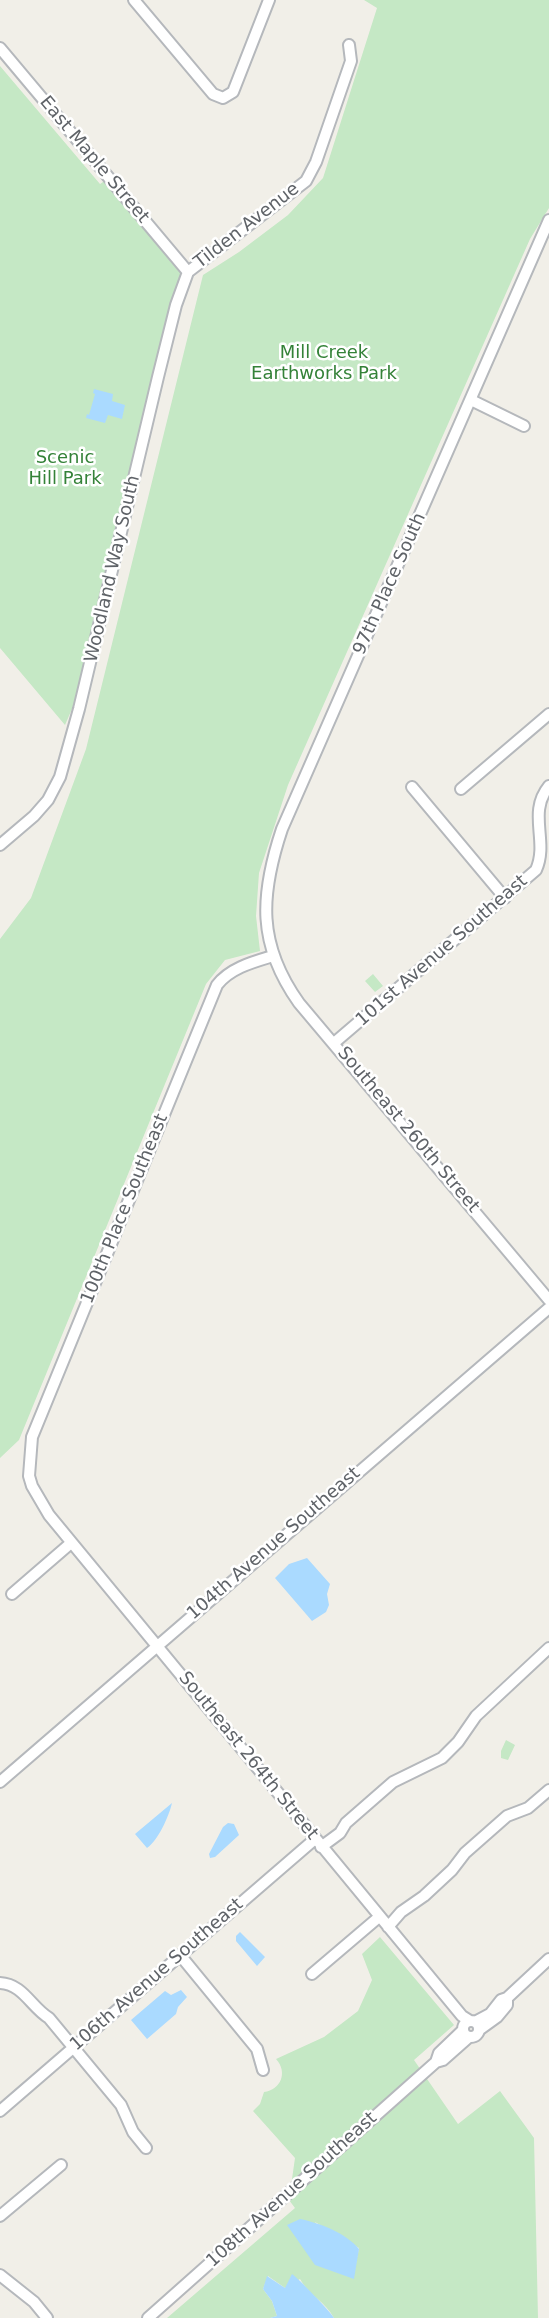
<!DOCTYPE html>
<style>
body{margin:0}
canvas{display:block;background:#f1efe8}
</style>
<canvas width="549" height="2318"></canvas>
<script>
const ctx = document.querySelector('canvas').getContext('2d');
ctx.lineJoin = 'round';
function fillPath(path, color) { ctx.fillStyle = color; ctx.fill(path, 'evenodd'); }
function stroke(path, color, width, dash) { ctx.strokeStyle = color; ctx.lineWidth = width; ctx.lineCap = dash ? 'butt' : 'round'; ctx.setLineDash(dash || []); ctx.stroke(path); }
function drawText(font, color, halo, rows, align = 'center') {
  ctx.font = font + ' "DejaVu Sans",sans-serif'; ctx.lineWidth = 5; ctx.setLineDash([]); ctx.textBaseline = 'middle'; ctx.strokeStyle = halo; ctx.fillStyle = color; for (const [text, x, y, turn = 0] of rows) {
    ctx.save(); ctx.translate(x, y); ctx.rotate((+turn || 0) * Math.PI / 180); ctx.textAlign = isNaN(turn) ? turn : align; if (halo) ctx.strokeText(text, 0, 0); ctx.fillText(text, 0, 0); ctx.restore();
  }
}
fillPath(new Path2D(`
 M364,0H549V208L530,239L288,785L259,873L256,916L260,951L225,960L206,984L19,1440L0,1458V939L31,898L86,749L203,275L239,252L288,215L323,178L377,8Z
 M0,66L100,184L109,178L188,272L174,296L75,702L65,725L0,648Z
 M373,974L383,986L375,992L365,981Z
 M506,1740L515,1745L508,1760L501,1758V1751Z
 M380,1937L454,2025L414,2060L458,2124L500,2091L534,2138L538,2318H334C326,2302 308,2295 300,2279L285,2288L268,2276L263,2289L272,2301L277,2316L270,2318H167L295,2208L289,2200L295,2158L253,2111L260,2104L264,2092C281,2090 288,2072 276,2059L324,2037L358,2011L372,1980L362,1954ZM315,2222L359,2248L353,2278Z`), '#c5e8c5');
fillPath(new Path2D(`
 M94,389L113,394L112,401L125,405L122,419L108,415L105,423L86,418L87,414L89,415L95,394L93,393Z
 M307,1558L330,1584L327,1594L329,1605L326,1612L312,1621L275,1578L289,1564Z
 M172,1803C169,1816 158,1841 147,1848L135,1834Z
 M228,1823L234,1824L239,1835L215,1857L210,1858L209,1854L223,1827Z
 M240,1932L265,1957L257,1966L236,1941V1936Z
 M181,1990L187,1997L178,2007L176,2014L147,2039L131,2020L165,1991L171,1995Z
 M300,2219C320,2223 346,2233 359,2249L354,2279L315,2265L287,2225Z
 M292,2274C297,2277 331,2312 334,2318H270L277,2316L272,2301L263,2289L267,2276L285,2288Z`), '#aadaff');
const minor = new Path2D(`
 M134,0L213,94L223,98L233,92L269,0
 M0,48L188,272
 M549,220L282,829C260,895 257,944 299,1003L549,1300
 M188,272L306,181L316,162L351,61L349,45
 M471,400L524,426
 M412,787L505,898
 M461,789L549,714
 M0,845L34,816L48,800L60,777L79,709L158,377L176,305L188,272
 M273,956C253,962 230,968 217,985L32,1437L29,1476L32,1486L49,1515L462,2016L470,2021
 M334,1043L536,870C549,841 527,813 549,786
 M12,1594L71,1543
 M0,1782L549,1308
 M321,1847L340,1833L346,1823L393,1782L442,1758L458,1742L476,1716L549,1648
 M388,1927L401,1912L424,1896L452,1870L465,1853L507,1816L528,1808L549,1790
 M180,1955L257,2049L263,2070
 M312,1974L379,1917
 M0,1983C23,1984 31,2007 49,2018L121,2105L133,2132L146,2148
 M463 2029a8 8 0 1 1 16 0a8 8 0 1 1-16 0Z
 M475,2022L490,2014L501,2000L507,1998L549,1959
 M479,2030L497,2017L507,2005V1998
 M436,2062L439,2053L463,2030
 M0,2111L315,1839
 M0,2216L61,2165
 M0,2275L34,2302L47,2318
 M148,2318L436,2062L443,2060L469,2037`);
stroke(minor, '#b5b8bc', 14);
stroke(minor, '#fff', 10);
drawText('18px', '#5f6368', '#fff', [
 ["East Maple Street",94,160,50],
 ["Tilden Avenue",247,226,-38],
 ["Woodland Way South",113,569,-77],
 ["97th Place South",390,584,-66],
 ["101st Avenue Southeast",442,951,-41],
 ["Southeast 260th Street",408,1130,50],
 ["100th Place Southeast",125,1209,-68],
 ["104th Avenue Southeast",274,1544,-41],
 ["Southeast 264th Street",248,1756,51],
 ["106th Avenue Southeast",157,1975,-41],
 ["108th Avenue Southeast",292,2190,-42]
]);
drawText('18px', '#348238', '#fff', [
 ["Mill Creek",324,353],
 ["Earthworks Park",324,374],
 ["Scenic",65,458],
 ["Hill Park",65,479]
]);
</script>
